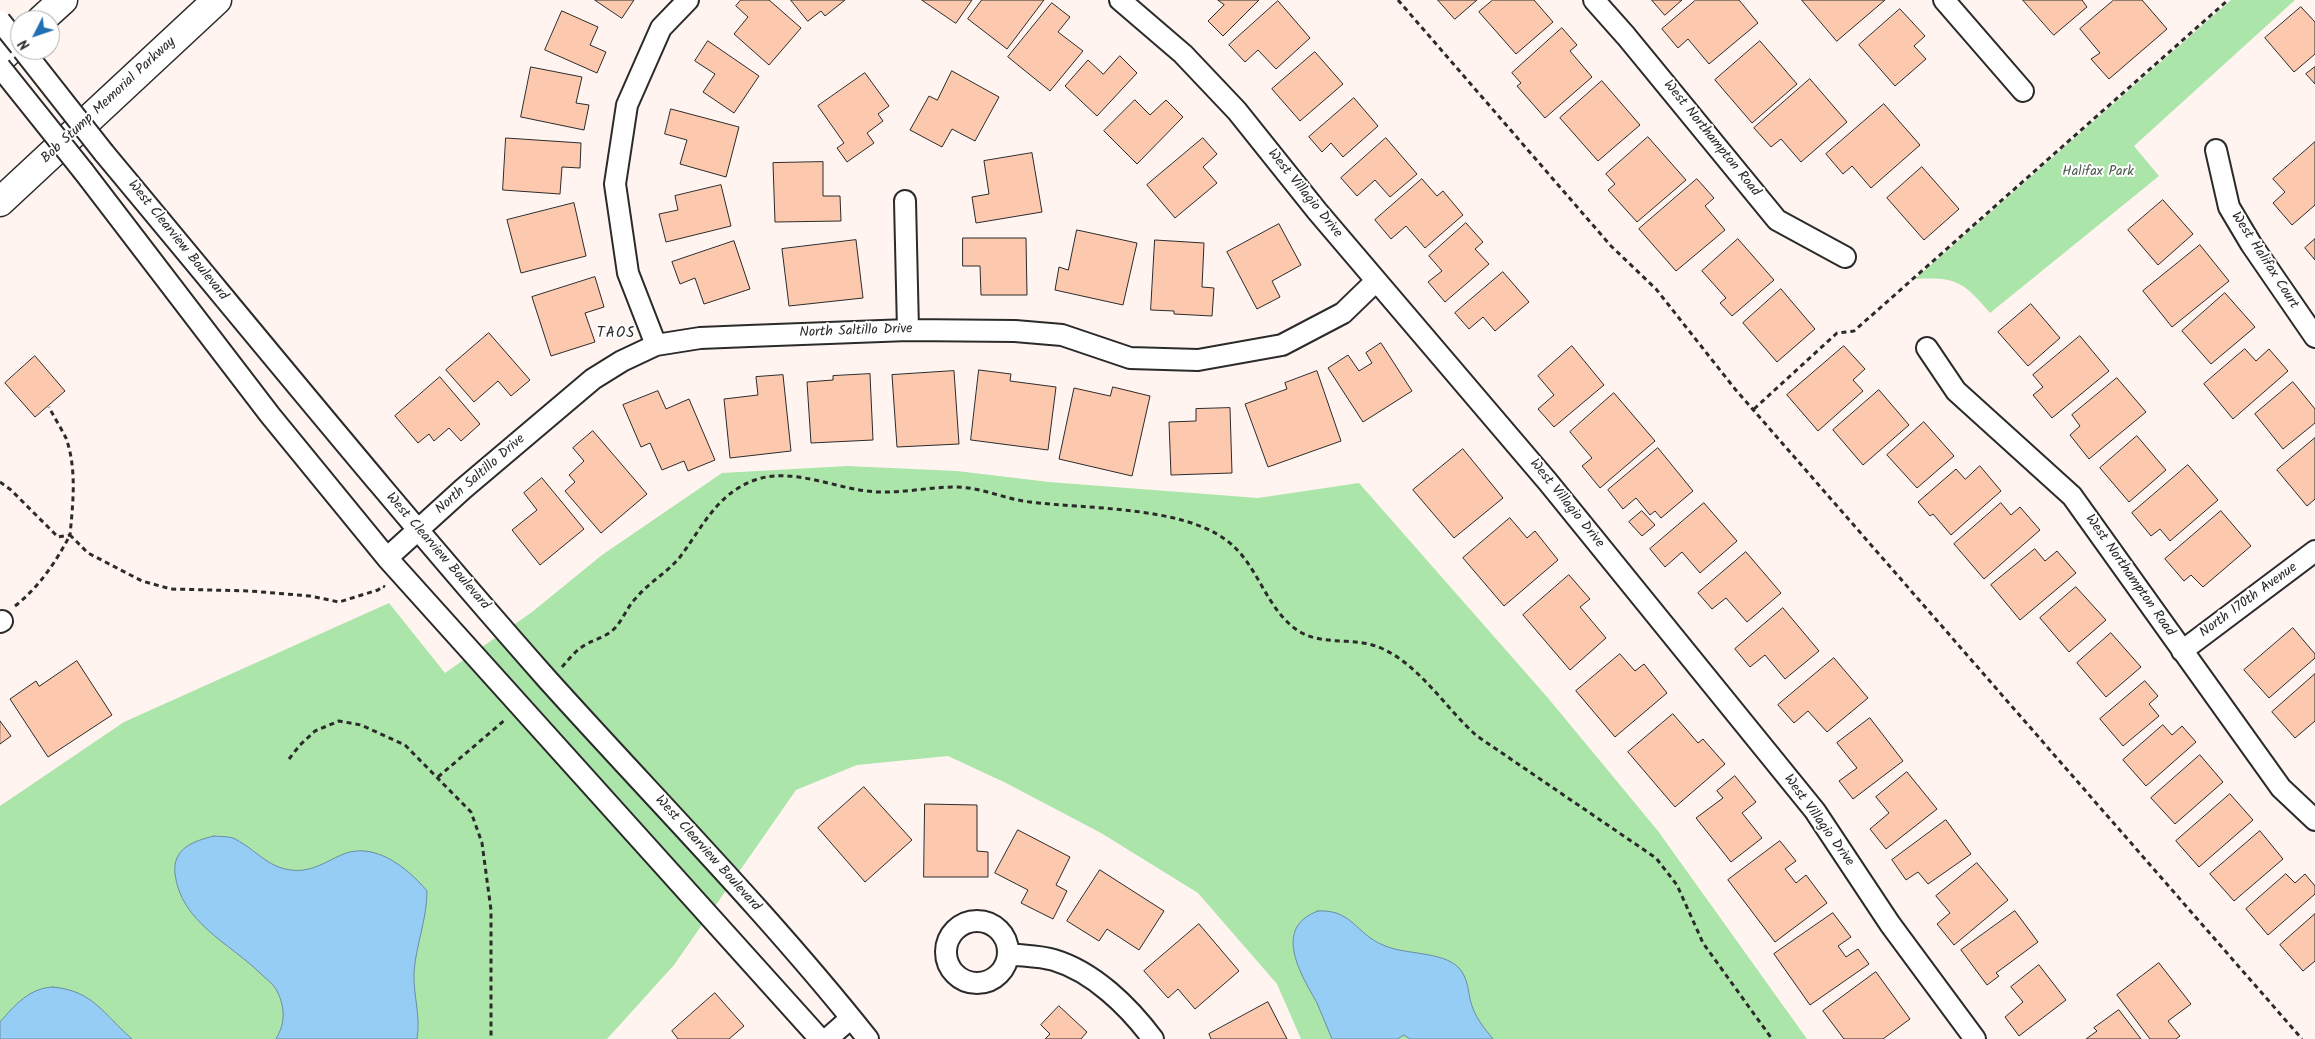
<!DOCTYPE html>
<style>
body{margin:0}
#map{position:relative;width:2315px;height:1039px;overflow:hidden;background:#fff4ef;font-family:Kalam,sans-serif}
canvas{display:block}
.north{position:absolute;left:10px;top:10px;width:50px;height:50px;box-sizing:border-box;background:#fff;border:1px solid #aaa;border-radius:50%;rotate:229deg;font-size:14px;font-weight:700;line-height:20px;text-align:center;color:#2b2b2b}
.north::after{content:'';display:block;margin:auto;width:18px;height:22px;background:#1f6fb2;clip-path:polygon(50% 0,100% 100%,50% 72%,0 100%)}
</style>
<div id="map">
<canvas width="2315" height="1039"></canvas>
<div class="north">N</div>
</div>
<script>
const ctx = document.querySelector('canvas').getContext('2d');
ctx.lineJoin = 'round';
function fillPath(path, color) { ctx.fillStyle = color; ctx.fill(path, 'evenodd'); }
function stroke(path, color, width, dash) { ctx.strokeStyle = color; ctx.lineWidth = width; ctx.lineCap = dash ? 'butt' : 'round'; ctx.setLineDash(dash || []); ctx.stroke(path); }
function drawText(font, color, halo, rows, align = 'center') {
  ctx.font = font + ' Kalam,sans-serif'; ctx.lineWidth = 4; ctx.setLineDash([]); ctx.textBaseline = 'middle'; ctx.strokeStyle = halo; ctx.fillStyle = color; for (const [text, x, y, turn = 0] of rows) {
    ctx.save(); ctx.translate(x, y); ctx.rotate((+turn || 0) * Math.PI / 180); ctx.textAlign = isNaN(turn) ? turn : align; if (halo) ctx.strokeText(text, 0, 0); ctx.fillText(text, 0, 0); ctx.restore();
  }
}
fillPath(new Path2D(`
 M2231,0H2295L2134,146L2159,176L1990,313C1963,282 1957,277 1915,279Z
 M847,466L957,471L1049,482L1258,498L1359,483L1548,698L1658,831L1807,1039H1301L1277,984L1198,893L1101,833L1006,783L948,756L857,765L796,790L674,965L607,1039H0V806L124,722L389,603L445,673L532,612L602,555L722,473Z`), '#abe5aa');
const water = new Path2D(`
 M214,836C220,837 227,836 233,838C251,846 266,865 285,869C307,874 320,865 339,856C372,839 407,867 427,891C427,919 416,945 414,972C413,995 421,1016 417,1039H276C286,1022 285,1006 276,989C272,983 265,978 260,973C229,943 181,922 175,874C172,848 194,841 214,836Z
 M1318,911C1352,909 1356,934 1383,945C1404,955 1443,951 1459,968C1468,978 1468,991 1471,1003C1475,1017 1484,1028 1493,1039H1410L1404,1035L1397,1039H1332C1327,1027 1322,1015 1317,1003C1302,976 1271,928 1318,911Z
 M53,987C94,991 103,1014 132,1039H0V1022C15,1005 29,988 53,987Z`);
fillPath(water, '#96cdf5');
stroke(water, '#6b8ca4', 1);
const building = new Path2D(`
 M595,0H634L622,18Z
 M741,0H769L801,28L769,65L734,34L748,17L736,6Z
 M791,0H845L825,16L821,11L808,21Z
 M922,0H972L956,23Z
 M982,0H1044L1007,49L968,19Z
 M1218,0H1259L1223,36L1208,21L1224,5Z
 M1438,0H1477L1455,19Z
 M1493,0H1534L1553,22L1516,54L1479,12Z
 M1652,0H1682L1665,15Z
 M1696,0H1739L1758,23L1709,64L1688,39L1678,48L1662,29Z
 M1802,0H1885L1837,41Z
 M2023,0H2082L2087,7L2054,35Z
 M2114,0H2142L2167,29L2109,79L2091,59L2100,53L2080,29Z
 M1278,1L1310,38L1276,69L1258,50L1245,62L1229,45Z
 M1052,3L1070,17L1058,32L1083,51L1050,91L1008,57Z
 M2301,7L2315,22V54L2294,72L2265,38Z
 M1900,9L1925,36L1914,46L1926,59L1895,86L1859,45Z
 M562,11L598,27L590,45L606,52L597,73L545,50Z
 M1562,28L1577,45L1570,51L1592,77L1545,118L1517,86L1521,83L1512,73Z
 M708,41L759,76L734,113L703,92L715,74L695,61Z
 M1760,41L1797,84L1752,123L1715,80Z
 M1315,52L1343,84L1300,121L1272,89Z
 M1120,56L1137,73L1097,116L1065,86L1088,60L1103,74Z
 M531,67L582,77L576,103L589,105L584,130L521,117Z
 M2315,67V84L2306,74Z
 M952,71L999,97L975,141L952,129L942,147L910,130L929,96L937,100Z
 M865,73L889,106L878,114L883,121L867,133L874,143L847,162L837,148L844,143L818,106Z
 M1810,79L1847,122L1801,162L1781,139L1771,147L1754,128Z
 M1602,81L1640,125L1598,161L1560,118Z
 M1354,98L1378,126L1343,157L1331,143L1322,152L1309,137Z
 M1135,100L1150,115L1166,100L1183,117L1137,164L1104,131Z
 M1884,104L1920,145L1871,188L1852,166L1843,174L1826,154Z
 M671,109L739,127L726,177L680,164L687,140L665,134Z
 M1648,137L1686,180L1637,222L1608,190L1615,184L1606,174Z
 M506,138L581,143L580,168L562,167L560,194L503,190Z
 M1203,138L1217,154L1203,167L1217,183L1175,218L1147,185Z
 M1386,138L1417,174L1390,197L1375,180L1357,196L1341,178Z
 M2315,142V205L2292,225L2273,203L2285,192L2273,179Z
 M1032,153L1042,212L976,223L972,197L989,194L984,161Z
 M823,162V196H840L841,221L775,222L773,163Z
 M1922,167L1959,209L1924,240L1887,198Z
 M1422,179L1437,196L1443,191L1463,215L1425,248L1406,226L1391,239L1375,220Z
 M1697,179L1714,198L1705,206L1725,230L1676,271L1639,229Z
 M721,185L731,226L666,242L659,214L678,210L675,196Z
 M2163,200L2193,234L2158,265L2128,230Z
 M574,203L586,256L521,273L507,220Z
 M1466,223L1483,242L1475,249L1489,264L1445,302L1428,282L1442,271L1429,256Z
 M1279,224L1301,265L1272,281L1280,297L1257,309L1227,252Z
 M1077,230L1137,243L1123,305L1055,290L1059,267L1068,270Z
 M963,238H1026L1027,295H981L980,266H963Z
 M1738,239L1774,280L1732,316L1720,303L1726,298L1702,271Z
 M2315,239V260L2305,248Z
 M856,240L863,298L789,306L782,249Z
 M1155,240L1204,243L1202,287L1214,288L1212,316L1174,314V311L1151,310Z
 M734,241L750,289L704,304L695,278L680,284L672,262Z
 M2200,245L2229,281L2172,327L2143,291Z
 M1503,272L1529,302L1495,331L1483,317L1469,329L1455,313Z
 M595,277L604,307L585,313L595,342L551,356L532,297Z
 M1781,289L1815,329L1777,362L1743,323Z
 M2225,293L2255,327L2211,364L2182,331Z
 M2031,304L2060,338L2028,366L1998,332Z
 M489,333L530,380L511,396L498,381L474,402L446,370Z
 M2080,336L2109,371L2052,418L2033,395L2043,387L2033,375Z
 M1381,343L1412,391L1363,422L1328,368L1348,355L1359,371L1372,363L1366,353Z
 M1572,346L1604,385L1554,427L1538,409L1554,395L1538,376Z
 M1844,346L1865,369L1853,380L1863,391L1818,431L1787,395Z
 M2245,349L2256,361L2269,349L2288,371L2233,419L2204,384Z
 M35,356L65,391L35,417L5,383Z
 M979,370L1011,374L1010,381L1056,387L1048,450L971,440Z
 M954,371L959,444L897,447L892,375Z
 M1317,371L1341,441L1268,467L1245,404L1287,389L1285,383Z
 M870,374L873,440L811,443L807,382L833,380V376Z
 M783,375L791,451L730,458L724,399L758,395L756,377Z
 M440,377L480,424L461,441L449,428L434,441L429,434L418,443L395,416Z
 M2117,378L2146,412L2089,459L2070,435L2080,426L2072,415Z
 M2293,382L2315,409V423L2283,449L2255,414Z
 M1113,387L1150,396L1132,476L1059,459L1074,388L1110,396Z
 M1879,390L1909,425L1863,465L1833,430Z
 M658,391L666,409L689,399L715,460L688,471L684,461L662,470L650,443L641,447L623,405Z
 M1614,393L1655,441L1600,488L1582,466L1592,458L1570,432Z
 M1230,408L1232,473L1171,475L1169,422L1196,421V409Z
 M1924,422L1954,456L1917,488L1887,455Z
 M593,431L647,494L601,533L565,491L575,482L569,475L584,461L573,448Z
 M2137,436L2166,470L2129,502L2100,468Z
 M2315,438V499L2307,506L2277,470Z
 M1658,448L1693,491L1661,518L1655,511L1650,515L1636,498L1623,509L1608,490Z
 M1463,449L1503,498L1454,538L1413,490Z
 M2188,465L2218,500L2170,541L2160,529L2151,536L2132,513Z
 M1980,466L2001,491L1951,535L1933,514L1930,516L1918,502L1956,469L1965,479Z
 M542,478L584,529L540,565L512,530L537,510L524,493Z
 M1704,503L1737,541L1700,573L1682,552L1665,567L1650,549Z
 M2001,503L2011,515L2020,507L2040,530L1984,579L1954,544Z
 M1642,511L1655,525L1642,536L1629,522Z
 M2221,511L2251,546L2203,587L2191,575L2184,581L2165,559Z
 M1510,518L1527,538L1535,531L1558,560L1504,606L1463,558Z
 M2035,549L2045,561L2057,551L2076,573L2020,620L1991,585Z
 M1746,552L1781,593L1747,622L1726,598L1712,609L1698,593Z
 M1569,575L1590,599L1580,607L1606,638L1570,670L1523,615Z
 M2076,587L2106,620L2069,652L2040,618Z
 M1783,608L1819,651L1785,679L1765,655L1750,667L1735,649Z
 M2293,628L2315,654V658L2269,698L2244,670Z
 M2111,633L2141,667L2106,697L2077,663Z
 M1620,654L1635,671L1644,664L1667,693L1615,737L1576,691Z
 M1834,658L1868,698L1827,732L1808,711L1794,723L1778,705Z
 M77,661L112,715L48,757L10,699L36,681L39,686Z
 M2315,674V721L2295,738L2272,712Z
 M2145,681L2158,696L2149,704L2159,716L2123,746L2100,719Z
 M1673,714L1698,743L1703,739L1725,764L1675,807L1628,752Z
 M1870,718L1903,761L1853,799L1839,781L1857,768L1837,743Z
 M0,721L11,736L0,744Z
 M2163,725L2172,735L2182,726L2196,742L2146,786L2123,760Z
 M2200,755L2223,782L2175,824L2151,798Z
 M1907,772L1937,809L1886,849L1870,829L1889,813L1876,797Z
 M1735,776L1756,802L1742,813L1762,838L1731,862L1696,818L1723,798L1717,791Z
 M864,787L912,840L865,882L818,828Z
 M2230,794L2253,820L2199,867L2176,841Z
 M925,804L977,805V851L988,852V877H924Z
 M1946,820L1971,854L1928,884L1918,872L1906,880L1892,860Z
 M1018,830L1070,857L1056,885L1067,891L1053,919L1021,903L1028,890L995,873Z
 M2260,831L2283,859L2234,901L2210,874Z
 M1780,841L1796,861L1785,869L1796,883L1806,875L1827,903L1775,942L1728,880Z
 M1977,863L2008,900L1954,945L1937,924L1950,913L1936,896Z
 M1100,870L1164,911L1139,950L1107,929L1099,941L1067,921Z
 M2286,874L2295,883L2305,874L2315,886V894L2268,935L2246,909Z
 M2015,911L2038,942L1996,973L1999,976L1987,985L1961,950Z
 M1833,913L1851,937L1838,946L1846,957L1858,949L1869,964L1810,1005L1774,954Z
 M2315,914V961L2303,971L2280,945Z
 M1199,924L1239,971L1195,1009L1178,989L1168,998L1144,971Z
 M2159,963L2191,1004L2168,1021L2180,1036L2176,1039H2150L2117,995Z
 M2039,965L2066,1000L2019,1036L2005,1017L2023,1002L2011,987Z
 M1876,972L1910,1019L1883,1039H1844L1823,1011Z
 M715,993L744,1026L729,1039H678L672,1031Z
 M1268,1002L1287,1039H1211L1209,1034Z
 M1059,1006L1087,1032L1081,1039H1045L1050,1034L1041,1025Z
 M2119,1010L2141,1039H2086L2097,1031L2094,1028Z`);
fillPath(building, '#fdc9ae');
stroke(building, '#2b2b2b', 1);
const minor = new Path2D(`
 M1120,0L1183,54L1237,111L1317,211L1548,482L1815,811L1890,924L1975,1039
 M1594,0L1626,36L1777,220L1845,257
 M1944,0L2023,91
 M2216,150L2229,207L2251,244L2315,337
 M104,153C251,329 395,507 547,679C654,798 768,913 868,1039
 M84,172L270,415L387,558L820,1039
 M905,201L908,330
 M656,345L628,273L615,184L627,105L661,28L688,0
 M1927,348L1956,391L2072,496L2281,788L2315,820
 M387,558L463,489L593,379L622,361L656,345L700,338L749,336L908,330L1015,331L1062,335L1130,358L1198,360L1282,345L1343,313L1376,281
 M0,622L2,621
 M2182,651L2315,551
 M946 952a31 31 0 1 1 62 0a31 31 0 1 1-62 0Z
 M1008,954C1023,956 1040,956 1054,960C1094,972 1129,1007 1153,1039
 M827,1039L851,1018`);
const highway = new Path2D(`
 M41,20L63,0
 M0,59L20,40
 M0,202L217,0`);
stroke(minor, '#2b2b2b', 24);
stroke(highway, '#2b2b2b', 31);
stroke(new Path2D(`
 M1398,0L1611,246L1656,289L1735,389L2302,1039
 M1754,409L1837,333L1854,331L2228,0
 M0,482L11,490L58,537L70,535C73,503 77,469 66,438C61,428 54,417 49,407
 M15,606C39,587 56,562 70,535L88,553L142,581L171,589L250,591L310,596L339,602L378,590L383,586L385,587
 M562,667C569,659 576,650 585,645C595,639 606,637 614,629C623,620 627,607 636,598C649,582 667,573 680,557C702,528 716,494 755,480C794,466 839,491 879,492C904,493 929,487 955,487C981,487 1004,499 1030,502C1085,509 1181,506 1226,540C1258,563 1265,608 1297,630C1322,647 1354,636 1381,648C1421,666 1445,708 1477,736L1656,858L1677,885L1703,943L1772,1039
 M289,759L300,745L315,731L339,721L361,725L405,745L471,812L482,843L491,910V1039
 M438,777L506,719`), '#2b2b2b', 3, [5, 4]);
stroke(minor, '#fff', 20);
stroke(highway, '#fff', 28);
const minorBridge = new Path2D(`
 M0,21L20,46
 M23,50L104,153
 M0,67L84,172`);
stroke(minorBridge, '#2b2b2b', 24, []);
stroke(minorBridge, '#fff', 20);
drawText('14px', '#2b2b2b', '#fff', [
 ["Bob Stump Memorial Parkway",109,101,-43],
 ["West Northampton Road",1711,139,51],
 ["West Villagio Drive",1304,194,51],
 ["West Clearview Boulevard",177,241,51],
 ["West Halifax Court",2264,261,57],
 ["North Saltillo Drive",856,332,-2],
 ["North Saltillo Drive",481,475,-41],
 ["West Villagio Drive",1566,504,51],
 ["West Clearview Boulevard",437,552,49],
 ["West Northampton Road",2129,576,55],
 ["North 170th Avenue",2249,601,-36],
 ["West Villagio Drive",1818,821,54],
 ["West Clearview Boulevard",707,854,48]
]);
drawText('14px', '#4b5a4b', '#fff', [
 ["Halifax Park",2098,173]
]);
ctx.letterSpacing = '1px';
drawText('15px', '#2b2b2b', '#fff', [
 ["TAOS",616,334]
]);
ctx.letterSpacing = '0px';
</script>
